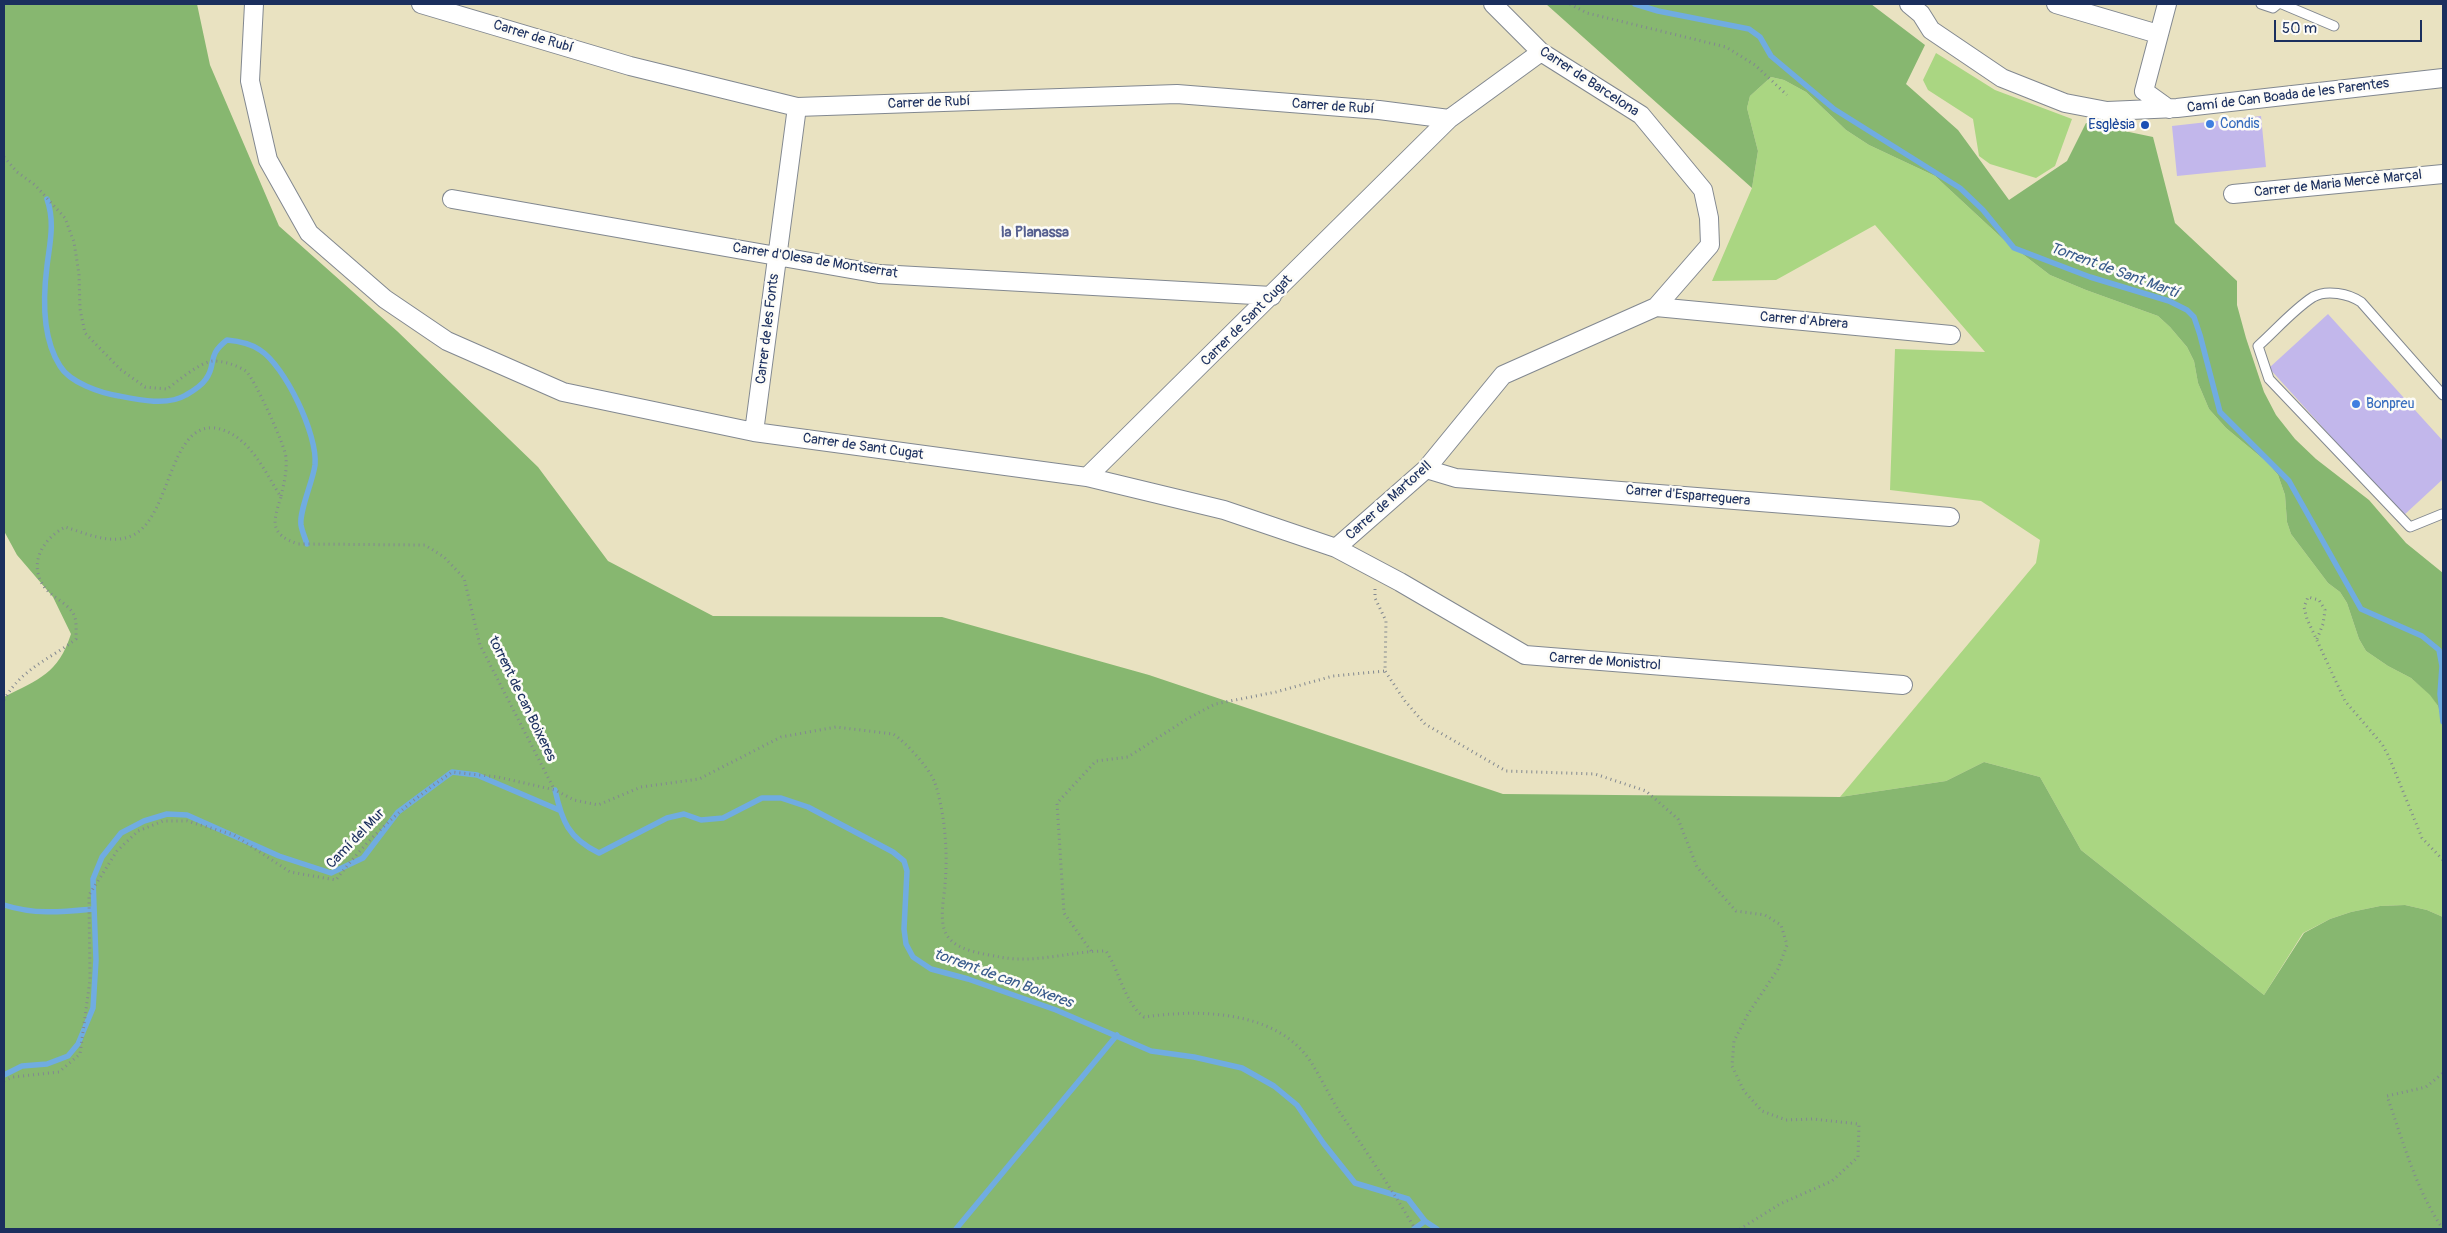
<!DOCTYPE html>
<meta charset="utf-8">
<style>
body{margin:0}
#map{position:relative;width:2447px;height:1233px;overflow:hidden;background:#e9e2c1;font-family:Pangolin,sans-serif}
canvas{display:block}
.frame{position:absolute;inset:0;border:5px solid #1b2f5e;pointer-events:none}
.scale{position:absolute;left:2274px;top:20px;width:148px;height:22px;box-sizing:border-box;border:2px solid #1b2f5e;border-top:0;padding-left:6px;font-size:15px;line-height:18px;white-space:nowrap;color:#1b2f5e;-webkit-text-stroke:4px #fdfcf7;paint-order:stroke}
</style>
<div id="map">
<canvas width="2447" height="1233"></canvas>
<div class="frame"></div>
<div class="scale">50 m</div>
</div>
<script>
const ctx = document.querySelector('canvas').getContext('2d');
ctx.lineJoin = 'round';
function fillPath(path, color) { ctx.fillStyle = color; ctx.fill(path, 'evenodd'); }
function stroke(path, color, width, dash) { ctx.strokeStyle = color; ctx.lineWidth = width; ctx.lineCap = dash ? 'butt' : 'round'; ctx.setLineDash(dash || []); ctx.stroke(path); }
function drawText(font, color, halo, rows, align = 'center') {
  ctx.font = font + ' Pangolin,sans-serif'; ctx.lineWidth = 5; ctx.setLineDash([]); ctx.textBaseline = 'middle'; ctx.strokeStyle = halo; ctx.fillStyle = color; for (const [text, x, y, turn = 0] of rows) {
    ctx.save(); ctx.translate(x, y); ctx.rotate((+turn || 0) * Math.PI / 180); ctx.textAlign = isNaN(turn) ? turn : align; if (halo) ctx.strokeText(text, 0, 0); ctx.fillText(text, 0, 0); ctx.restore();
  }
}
fillPath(new Path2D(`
 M1936,53L1995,90L2072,119L2055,166L2036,178L1990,164L1979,156L1973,119L1928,90L1923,80Z
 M1771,77L1784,80L1806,92L1846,130L1869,145L1935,176L2004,240L2050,275L2086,290L2158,316L2170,327L2187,347L2194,361L2198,383L2209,409L2226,428L2268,463L2278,475L2285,495L2287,522L2291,534L2328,583L2340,592L2347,603L2359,639L2366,651L2388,666L2411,678L2431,695L2438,706L2443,730V917L2427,910L2405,905L2380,906L2351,912L2330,919L2303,933L2264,995L2081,850L2040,777L1984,762L1946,781L1840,797L2036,563L2040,540L1981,501L1890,490L1895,349L1985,352L1875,225L1776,280L1712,281L1752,188L1758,151L1747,108L1750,96Z`), '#aad682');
fillPath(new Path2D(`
 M4,4H197L210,65L279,226L397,331L538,467L608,561L713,616L942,617L1149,675L1503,794L1840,797L1946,781L1984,762L2040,777L2081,850L2264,995L2304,933L2330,919L2351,912L2380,906L2405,905L2427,910L2443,917V1229H4V697C39,679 58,674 71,634L53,597L17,555L4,531Z
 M1546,4H1871L1925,45L1906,84L1958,130L2009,200L2067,161L2086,123L2153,137L2175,223L2237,281V305L2246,338L2264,392L2276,415L2295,439L2316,459L2369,500L2406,543L2443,573V730L2438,706L2430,695L2411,678L2388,666L2366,651L2359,639L2347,603L2340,592L2328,583L2291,534L2287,522L2285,495L2278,475L2268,463L2226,428L2209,409L2198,383L2194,361L2187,347L2170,327L2158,316L2086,290L2050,275L2004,240L1935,176L1869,145L1846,130L1806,92L1784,80L1771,77L1750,96L1747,108L1758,151L1752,188Z`), '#87b770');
stroke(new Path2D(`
 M1635,4L1658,11L1749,29L1760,37L1771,56L1834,109L1960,188L1983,210L2014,248L2090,277L2169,301L2187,310L2194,317L2200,335L2220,412L2289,481L2361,609L2422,636L2439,650L2442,666L2440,694L2443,722
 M47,199C55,222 50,242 47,266C43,297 42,338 60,366C70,383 101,393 119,396C139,400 168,406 186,395C193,391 202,385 206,379C217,364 206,356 227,340C238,341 250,343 260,350C285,366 318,435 315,465C313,481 299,511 301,525C302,531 305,538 307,544
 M555,790C562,821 568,838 599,853L667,818L684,814L701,820L723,818L762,798H781L808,807L893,852L904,861L907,871L904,929L906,944L913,957L931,969L968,979L1056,1010L1151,1051L1194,1057L1242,1068L1274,1086L1297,1105L1324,1144L1355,1183L1408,1199L1425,1221L1437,1229
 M4,905C35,915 62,912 94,909
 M4,1075L22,1066L47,1064L68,1056L78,1044L93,1008L96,960L93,879L102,857L121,833L144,821L167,814L187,815L279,856L331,873L363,858L398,812L452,772L477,775L559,810
 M956,1229L1117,1035
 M1414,1229L1425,1221`), '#70ace1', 5.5);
fillPath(new Path2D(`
 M2261,116L2266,167L2177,176L2172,126Z
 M2328,314L2443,441V479L2403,516L2269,368Z`), '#c2b7eb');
const lane = new Path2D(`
 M2261,4L2273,8L2278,4
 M2282,4L2334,26
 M2442,514L2410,527L2269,379L2258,346C2275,331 2294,309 2313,297C2327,289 2349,294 2361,302L2443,395`);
const street = new Path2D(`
 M254,4L250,81L268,160L309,233L385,299L447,341L563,392L754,432L1087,477L1449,119L1541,52
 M421,4L630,66L797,107L1177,94L1379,110L1449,119
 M1909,4L1921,14L1931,30L2002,78L2065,103L2107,111L2177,108L2443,78
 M2056,4L2158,34
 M2167,4L2144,91L2169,109
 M2233,194L2443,174
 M452,199L879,274L1272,296
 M1656,307L1951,335
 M754,432L797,107
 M1426,469L1456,478L1950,517
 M1087,477L1224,510L1336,548L1400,582L1525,655L1903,685
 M1336,548L1426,469L1503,375L1656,307L1710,245L1709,218L1703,190L1641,115L1541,52L1493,4`);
stroke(lane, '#828890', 11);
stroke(street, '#828890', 20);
stroke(new Path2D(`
 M1570,4L1587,13L1726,47L1755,65L1787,95
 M4,157L17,172L35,185L65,218L74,242L79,274L80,309L85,333L120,369L145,387L167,389C178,381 200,362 213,361C224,361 236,365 246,371C254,378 286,447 286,458C287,471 284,484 281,496
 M1375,589V598L1386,621L1385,671L1405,701L1425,724L1506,771L1595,774L1646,791L1678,819L1697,867L1736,911L1765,915L1781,925L1787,945L1778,969L1748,1014L1734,1041L1732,1066L1744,1091L1762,1111L1786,1120L1813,1119L1859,1124L1858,1157L1832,1181L1780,1204L1740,1229
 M2317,639L2323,624L2325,610L2319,600L2308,597L2304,607L2307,619L2345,701L2382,744L2389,757L2422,838L2443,860
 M4,700C22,668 49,660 76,639C76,632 77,621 74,615C68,603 53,598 45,588C27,564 43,539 65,527C85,533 110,545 131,536C171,520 168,423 215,428C228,430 238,437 247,446C261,461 270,480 281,497C273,522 269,534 298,544L425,545L444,557L464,578L480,645L554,789
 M1091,951L1064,913L1057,803L1096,761L1128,757L1187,719L1215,704L1276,692L1333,676L1385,671
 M4,1081L13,1077L59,1072L80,1054L90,980L89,895L117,851L138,831L163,821H187L234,835L290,872L336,880C370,835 406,804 452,772L498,777L555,790L574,800L598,805L641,787L699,779L781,737L836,727L893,734C906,742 930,769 935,783C945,814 948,852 945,885C944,900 938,923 948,937C958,951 984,954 1000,957C1035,964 1071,951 1106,951C1120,972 1124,1002 1144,1017C1199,1009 1277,1010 1311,1062C1321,1078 1329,1095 1339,1111C1365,1150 1392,1189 1415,1229
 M2443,1229C2416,1190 2403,1141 2387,1096L2426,1087L2443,1073`), '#828890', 3, [1, 4]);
stroke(lane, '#fff', 9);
stroke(street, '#fff', 18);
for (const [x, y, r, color] of [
 [2210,124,5,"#3f7fe0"],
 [2145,125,5,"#1a4fb4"],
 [2356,404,5,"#3f7fe0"]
]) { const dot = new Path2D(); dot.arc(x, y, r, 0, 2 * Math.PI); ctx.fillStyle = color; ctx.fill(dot); stroke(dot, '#fdfcf7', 2); }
drawText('14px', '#1b2f5e', '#fdfcf7', [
 ["Carrer de Rubí",533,37,17],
 ["Carrer de Barcelona",1589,82,33],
 ["Camí de Can Boada de les Parentes",2288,96,-7],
 ["Carrer de Rubí",929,103,-2],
 ["Carrer de Rubí",1333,107,4],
 ["Carrer de Maria Mercè Marçal",2338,184,-6],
 ["Carrer d'Olesa de Montserrat",815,261,9],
 ["Carrer de Sant Cugat",1247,321,-45],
 ["Carrer d'Abrera",1804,321,5],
 ["Carrer de les Fonts",768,329,-83],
 ["Carrer de Sant Cugat",863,447,8],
 ["Carrer d'Esparreguera",1688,496,5],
 ["Carrer de Martorell",1389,501,-42],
 ["Carrer de Monistrol",1605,662,4],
 ["torrent de can Boixeres",522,699,64],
 ["Camí del Mur",356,839,-46]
]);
drawText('14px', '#366cbe', '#fdfcf7', [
 ["Condis",2220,124],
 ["Bonpreu",2366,404]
], 'left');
drawText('14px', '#164399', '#fdfcf7', [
 ["Esglèsia",2135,125]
], 'right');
drawText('bold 15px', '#555f8f', '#fdfcf7', [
 ["la Planassa",1035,233]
]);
drawText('italic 15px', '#395b8c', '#fdfcf7', [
 ["Torrent de Sant Martí",2114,271,20],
 ["torrent de can Boixeres",1003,979,20]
]);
</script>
